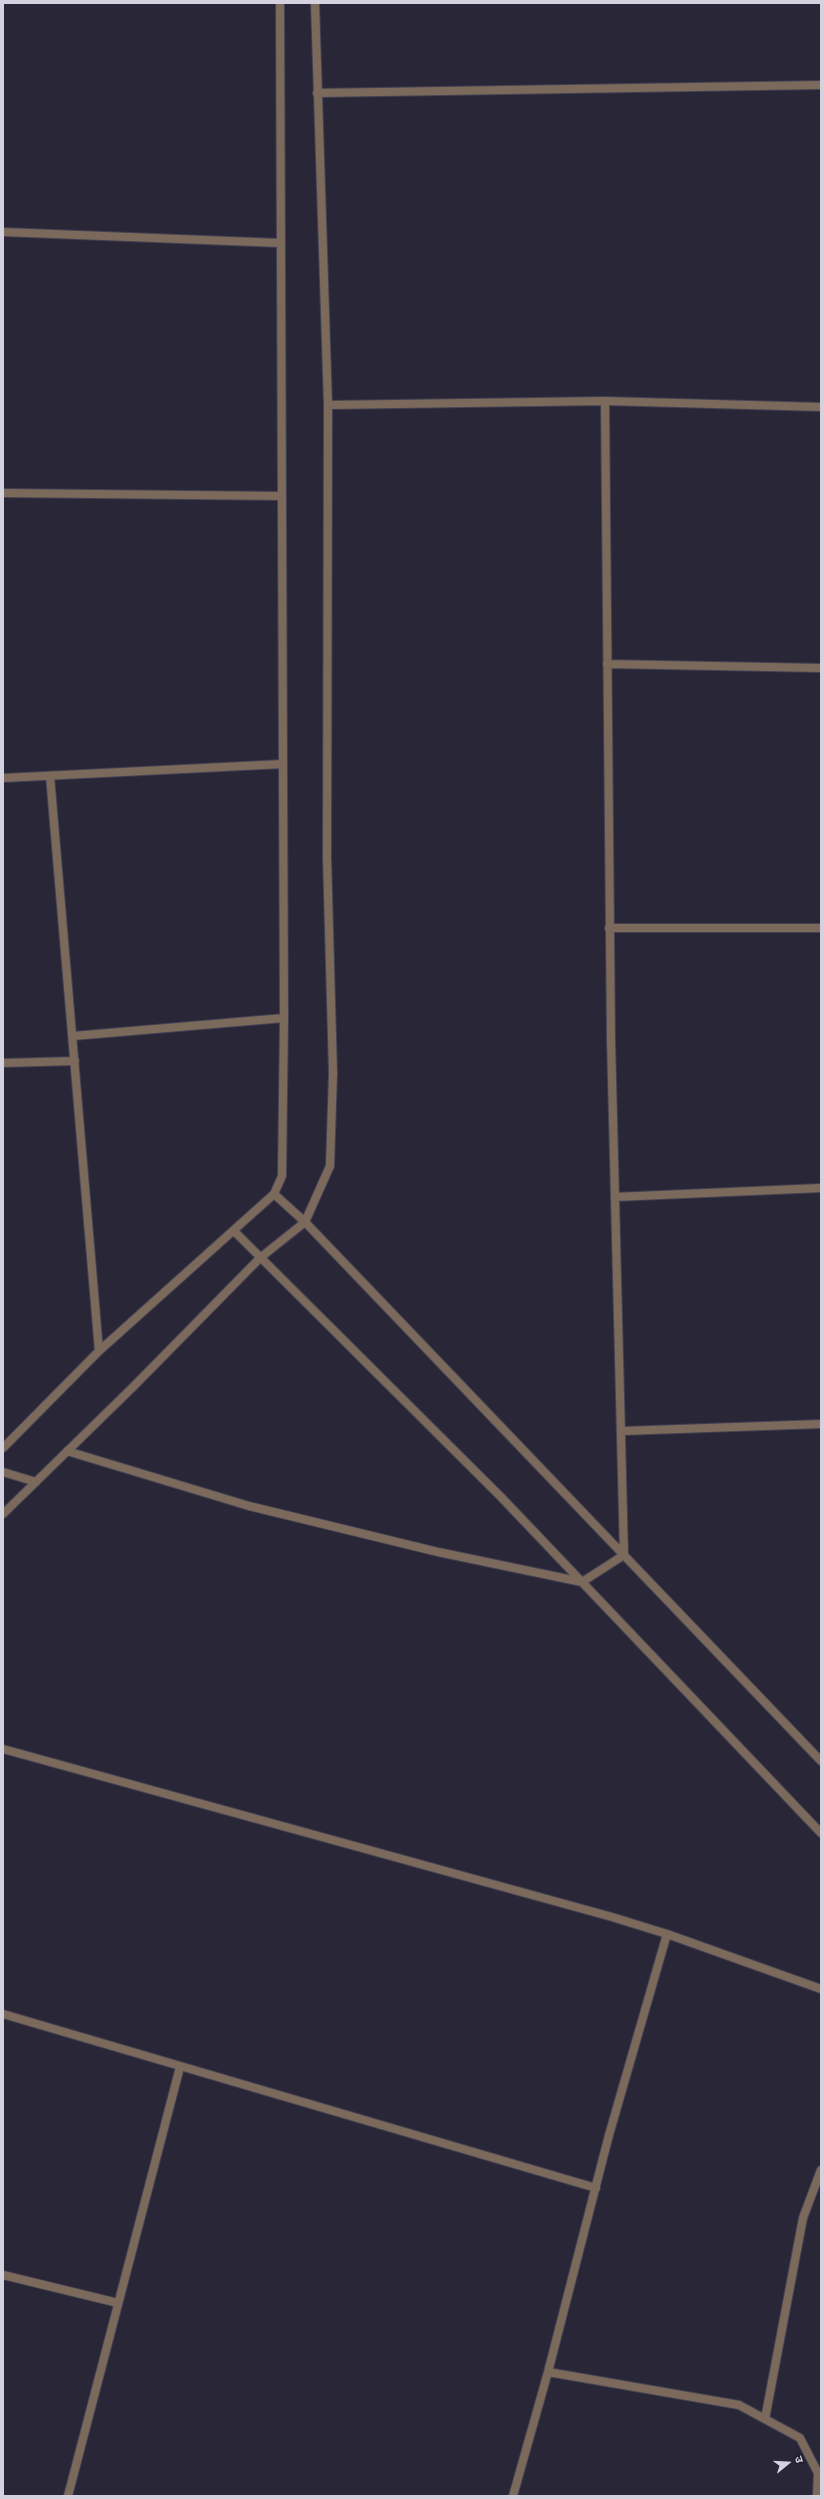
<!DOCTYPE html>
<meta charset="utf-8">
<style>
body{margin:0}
#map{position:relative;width:824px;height:2499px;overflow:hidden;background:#292637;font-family:Arial,"Noto Sans Devanagari",sans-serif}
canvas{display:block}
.frame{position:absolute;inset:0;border:4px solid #d3d2de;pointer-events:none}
.north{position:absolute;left:768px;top:2443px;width:40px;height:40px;-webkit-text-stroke:3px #1f1c2d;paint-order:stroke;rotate:72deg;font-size:11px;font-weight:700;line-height:16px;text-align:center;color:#d3d2de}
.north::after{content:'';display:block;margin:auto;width:14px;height:18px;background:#d3d2de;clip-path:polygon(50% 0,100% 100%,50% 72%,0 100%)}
</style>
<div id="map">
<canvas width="824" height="2499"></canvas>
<div class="frame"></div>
<div class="north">उ</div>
</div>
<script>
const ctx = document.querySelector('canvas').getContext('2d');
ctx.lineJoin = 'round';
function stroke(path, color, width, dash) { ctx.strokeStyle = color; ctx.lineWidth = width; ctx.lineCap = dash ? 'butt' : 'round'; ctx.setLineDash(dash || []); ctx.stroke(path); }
const minor = new Path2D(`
 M317,93L821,85
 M3,232L280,243
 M328,405L605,401L821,407
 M3,493L281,496
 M607,664L821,668
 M50,776L99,1351
 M3,778L283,764
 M609,928H821
 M73,1036L284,1018
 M3,1063L75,1061
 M274,1194L305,1222L821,1761
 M615,1197L821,1188
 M234,1231L501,1497L821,1833
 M622,1431L821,1424
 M3,1448L99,1351L274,1194L282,1176L284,1018L280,3
 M67,1451L249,1506L438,1552L582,1582L624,1555L611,1040L605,401
 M3,1472L36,1482
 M3,1514L133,1387L260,1258L305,1222L330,1166L333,1073L327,857L328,405L315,3
 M3,1749L612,1917L667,1934L821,1989
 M3,2014L596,2188
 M3,2275L118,2303
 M548,2372L739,2405L800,2438L818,2473L817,2496
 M765,2419L803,2218L821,2170
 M68,2496L180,2067
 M513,2496L548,2372L609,2135L667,1934`);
stroke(minor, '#444252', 10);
stroke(minor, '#7b6a5c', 8);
</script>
